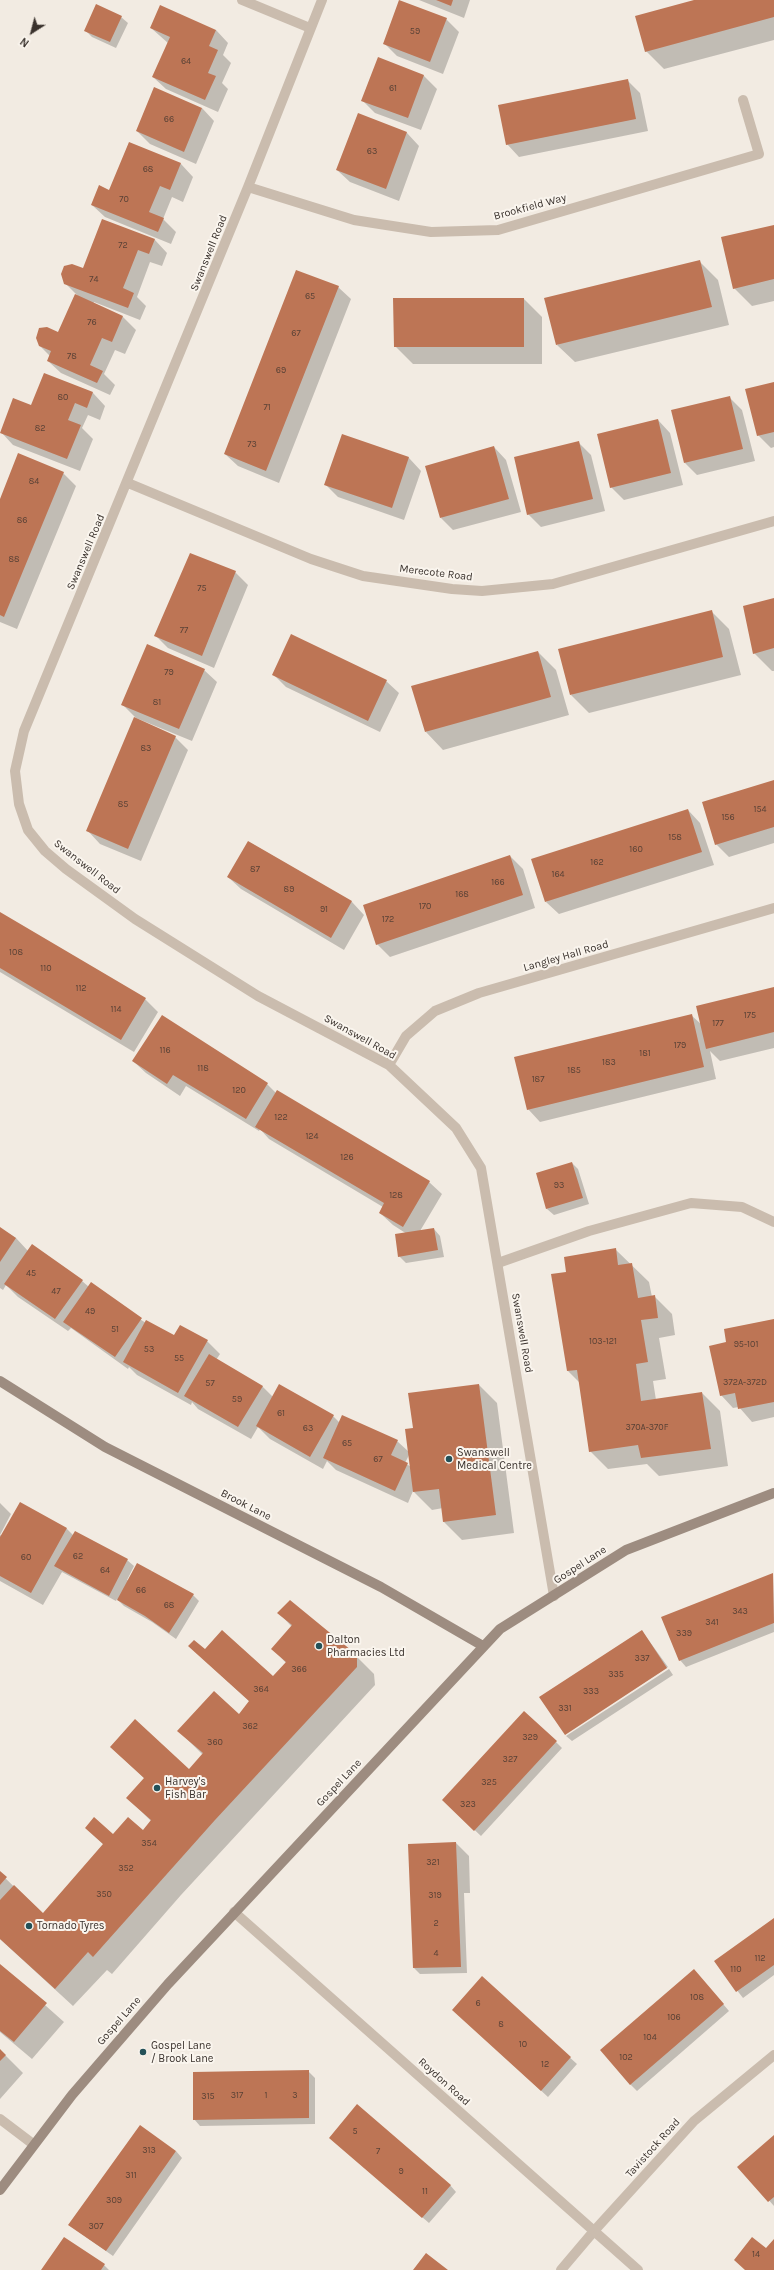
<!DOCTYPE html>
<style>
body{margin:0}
#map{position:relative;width:774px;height:2270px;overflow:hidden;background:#f2ebe2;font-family:Karla,sans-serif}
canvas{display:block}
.north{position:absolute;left:12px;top:12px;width:40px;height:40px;-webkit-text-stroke:3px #faf5ee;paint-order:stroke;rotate:216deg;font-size:11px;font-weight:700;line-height:16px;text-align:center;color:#39312c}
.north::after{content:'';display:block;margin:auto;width:14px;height:18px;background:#39312c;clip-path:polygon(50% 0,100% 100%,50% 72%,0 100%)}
</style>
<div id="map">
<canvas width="774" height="2270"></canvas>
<div class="north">N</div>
</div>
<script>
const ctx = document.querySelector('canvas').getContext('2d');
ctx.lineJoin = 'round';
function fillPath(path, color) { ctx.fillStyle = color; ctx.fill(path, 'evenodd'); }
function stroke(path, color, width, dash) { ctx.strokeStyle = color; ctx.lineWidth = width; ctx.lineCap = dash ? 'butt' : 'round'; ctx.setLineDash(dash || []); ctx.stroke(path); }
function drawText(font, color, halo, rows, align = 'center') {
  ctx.font = font + ' Karla,sans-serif'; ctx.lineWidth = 4; ctx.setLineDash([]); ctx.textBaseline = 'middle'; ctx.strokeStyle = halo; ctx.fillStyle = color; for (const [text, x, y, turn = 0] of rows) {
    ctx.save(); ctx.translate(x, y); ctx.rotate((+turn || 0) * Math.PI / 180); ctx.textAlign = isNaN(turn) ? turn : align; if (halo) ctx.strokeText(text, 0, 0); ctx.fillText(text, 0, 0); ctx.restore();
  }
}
fillPath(new Path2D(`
 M419,0H470L464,18Z
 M698,0H774V40L664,69L646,51Z
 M121,17L128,23L116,48L92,37L85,30Z
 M446,19L459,32L443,74L397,56L384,43Z
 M151,28L216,30L228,43L223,55L231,63L222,83L228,89L218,112L166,89L153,77L168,43Z
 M378,59L424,76L437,89L421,130L375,113L362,100Z
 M627,80L640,93L648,131L519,157L507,144Z
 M202,108L214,121L196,164L150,144L137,131Z
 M358,114L407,133L419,146L399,201L350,182L337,170Z
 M129,143L181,164L193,177L183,202L172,197L163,219L176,232L171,244L105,217L92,205L110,191Z
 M103,220L155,240L167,253L162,266L150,262L137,297L146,306L140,320L94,302L93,304L123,317L136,330L125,354L115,350L104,374L115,385L110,395L61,373L48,361L50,356L40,346L58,333L79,297L65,283L84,270Z
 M774,226V301L752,306L734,288Z
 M700,262L718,280L729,325L575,362L557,345Z
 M338,287L351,299L279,483L238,466L225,454Z
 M524,299L542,317V364H413L395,346Z
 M44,374L93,393L105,406L100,420L88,415L82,428L93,439L80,471L13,445L1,432L31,407Z
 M774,383V447L771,448L758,435Z
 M729,397L742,410L755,461L697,475L685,463Z
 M658,420L670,433L683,485L624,500L611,487Z
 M342,436L409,458L421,471L404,520L338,497L325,484Z
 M578,442L591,455L605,511L541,527L528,514Z
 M494,447L506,460L521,512L453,530L441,518Z
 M63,473L76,486L17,629L0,622V501Z
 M235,572L248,585L214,668L168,648L156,636Z
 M774,599V671H772L754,653Z
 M711,611L729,629L741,675L589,713L571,695Z
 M538,652L556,670L569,715L443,750L426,732Z
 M204,670L217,682L192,741L136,718L122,704Z
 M273,674L386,681L399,693L380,732L286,687Z
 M175,737L188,750L141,861L100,844L88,831Z
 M774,781V843L729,857L716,844Z
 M688,810L700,823L714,865L559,914L546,902Z
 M249,842L352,902L364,915L344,950L241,889L228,877Z
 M510,856L523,869L535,908L390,957L377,944Z
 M0,913L145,999L158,1012L134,1052L0,972Z
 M774,988V1048L720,1061L710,1051L716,1079L540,1122L528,1109L691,1015L702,1025Z
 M133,1061L267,1084L276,1093L429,1182L442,1194L420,1231L434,1229L440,1236L444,1257L406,1263L399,1256L407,1234L393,1225L380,1213L383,1207L269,1139L260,1129L259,1131L186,1086L180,1096L146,1073Z
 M572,1163L578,1169L589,1204L554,1215L547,1209Z
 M0,1228L16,1238L28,1251L82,1281L89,1287L146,1323L174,1336L207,1341L220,1354L216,1360L262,1386L273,1397L333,1416L339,1422L397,1441L409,1452L414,1429L479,1385L497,1403L514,1533L462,1540L444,1522L443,1508L432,1510L413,1491L408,1503L336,1470L327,1461L323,1469L270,1439L258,1427L251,1439L198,1409L192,1402L191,1405L137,1375L129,1367L128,1369L71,1328L68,1331L18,1297L6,1285L3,1290L0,1288ZM409,1455L411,1467L405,1463Z
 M615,1249L649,1282L652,1297L654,1296L672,1314L675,1335L659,1338L666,1379L653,1381L656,1400L702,1393L720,1411L728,1466L659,1476L647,1464L608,1469L590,1451L580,1383L568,1371L567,1272Z
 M774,1320V1417L752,1422L739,1407L733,1408L721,1395L727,1343Z
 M0,1503L11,1514L0,1535L2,1536L20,1503L67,1529L73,1535L127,1560L134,1566L127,1580L193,1595L199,1601L176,1639L152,1622L124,1606L117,1599L116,1601L62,1572L43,1605L0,1581Z
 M773,1574L774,1632L686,1667L680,1660L662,1618Z
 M279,1613L356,1656L374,1674L375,1685L181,1895L112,1974L107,1970L73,2006L0,1939V1873L43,1915L104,1845L86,1828L113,1835L143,1831L151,1821L128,1798L145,1779L111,1747L189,1770L203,1755L179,1731L239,1715L250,1702L189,1646L273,1678L286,1663L273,1649L292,1627Z
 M642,1631L668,1667L565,1734Z
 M669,1669L673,1675L572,1741L566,1736Z
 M556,1742L562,1748L481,1836L449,1806Z
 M456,1843L469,1856L470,1893H464L467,1973L420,1974L414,1968Z
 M774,1919V1975L743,1998L715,1962Z
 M0,1965L64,2022L32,2059L0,2032Z
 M700,1977L729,2011L637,2091L630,2084Z
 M482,1978L577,2064L548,2097L460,2016Z
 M0,2050L23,2073L0,2099Z
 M308,2071L315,2078V2124L200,2126L194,2119Z
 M774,2136V2206L739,2167Z
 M337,2144L450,2185L456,2192L429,2223Z
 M176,2151L182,2158L113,2256L69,2225Z
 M64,2238L104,2265L109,2270H42Z`), '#0003');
fillPath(new Path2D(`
 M399,0L447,18L430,62L383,44Z
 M436,0H453L451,6Z
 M694,0H774V17L645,52L635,16Z
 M96,4L122,16L110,42L84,31Z
 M160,5L216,30L209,46L218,50L208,73L216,76L205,100L152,77L170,37L150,28Z
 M378,57L424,75L408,118L361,101Z
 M628,79L636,119L506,145L498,105Z
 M154,87L202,108L184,152L136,131Z
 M358,113L407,132L386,189L336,170Z
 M129,142L181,163L170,190L160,186L149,212L164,218L158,232L91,205L99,185L109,190Z
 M102,219L155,239L149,254L138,250L123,288L134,293L128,308L64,284L61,274L64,266L72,264L83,268Z
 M774,225V279L733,289L721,237Z
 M700,260L712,307L556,345L544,298Z
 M296,270L339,286L266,471L224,454Z
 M75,294L123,316L112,342L102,338L90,365L103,371L97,383L47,361L51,351L39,346L36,338L39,328L47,327L58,332Z
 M393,298H524V347H394Z
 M44,373L93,392L87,408L75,403L68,420L81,425L67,459L0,433L13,398L31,405Z
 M774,382V432L757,436L745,389Z
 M730,396L743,449L684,463L671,410Z
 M658,419L671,473L610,488L597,434Z
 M342,434L409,457L392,508L324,485Z
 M579,441L593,499L527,515L514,457Z
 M494,446L509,499L440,518L425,466Z
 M18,453L64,472L4,617L0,615V499Z
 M190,553L236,571L202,656L154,636Z
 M774,598V648L753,654L743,606Z
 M712,610L723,657L570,695L558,649Z
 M291,634L387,680L368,721L272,675Z
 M147,644L205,669L179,729L121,705Z
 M538,651L551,697L425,732L411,686Z
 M134,717L176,736L128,849L86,831Z
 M774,780V827L715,845L702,802Z
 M688,809L702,852L545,902L531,859Z
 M248,841L352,901L331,938L227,877Z
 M510,855L523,895L376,945L363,905Z
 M0,912L146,998L121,1040L0,968Z
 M774,987V1032L706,1049L696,1006Z
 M692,1014L704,1067L527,1110L514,1057Z
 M162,1015L268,1083L246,1119L173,1075L167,1084L132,1061Z
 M277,1090L430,1181L403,1227L379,1213L384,1203L255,1127Z
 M572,1162L583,1198L546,1209L536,1173Z
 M0,1227L16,1238L0,1262Z
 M434,1228L438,1250L398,1257L395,1234Z
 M32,1244L83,1280L55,1319L4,1284Z
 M616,1248L618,1265L632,1263L638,1298L655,1295L658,1318L641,1320L648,1362L636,1364L641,1401L702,1392L711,1449L641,1458L638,1445L589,1452L577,1370L567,1371L551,1274L566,1272L564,1257Z
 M91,1282L142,1318L115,1357L63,1322Z
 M774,1319V1402L738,1409L735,1393L720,1396L709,1346L726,1342L724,1329Z
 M146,1320L174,1335L180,1325L208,1340L178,1393L123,1362Z
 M209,1354L263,1386L238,1427L184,1396Z
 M279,1384L334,1415L310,1457L256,1426Z
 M479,1384L496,1515L443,1522L439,1489L413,1492L405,1429L413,1428L408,1393Z
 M342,1415L398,1440L391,1455L408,1463L395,1491L323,1458Z
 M20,1502L67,1528L31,1593L0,1576V1537Z
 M75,1531L128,1559L109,1596L54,1566Z
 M137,1563L194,1594L169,1633L145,1616L117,1600Z
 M773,1573L774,1623L679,1661L661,1617Z
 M290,1600L357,1655V1667L215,1820L93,1957L88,1952L55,1989L0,1939V1900L14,1885L43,1913L103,1844L85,1828L94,1817L113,1834L128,1817L143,1830L151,1820L126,1798L144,1778L110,1747L135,1719L189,1769L203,1753L177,1731L214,1691L239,1714L249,1701L188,1646L194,1640L205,1649L222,1630L273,1676L286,1662L271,1649L292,1625L277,1613Z
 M642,1630L667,1668L565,1735L539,1697Z
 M524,1711L557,1741L474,1831L442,1800Z
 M456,1842L461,1967L413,1968L408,1844Z
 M0,1871L7,1877L0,1885Z
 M774,1918V1965L736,1992L714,1961Z
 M0,1964L47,2003L14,2042L0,2031Z
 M694,1969L724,2004L630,2085L600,2050Z
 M482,1976L571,2057L541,2091L452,2010Z
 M0,2049L6,2055L0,2061Z
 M309,2070V2118L193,2120V2072Z
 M357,2104L451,2185L422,2218L329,2138Z
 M140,2125L176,2151L106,2251L68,2225Z
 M774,2135V2197L768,2202L737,2167Z
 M64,2237L105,2264L101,2270H41Z
 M752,2237L766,2248L774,2239V2270H745L734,2260Z
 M426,2253L448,2270H413Z`), '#bd7555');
stroke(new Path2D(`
 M498,1263L589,1231L691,1203L742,1207L774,1222
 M0,2119L33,2144`), '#cabcae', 10);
stroke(new Path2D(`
 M242,0L310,28
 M322,0L248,187L24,731L15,771L19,804L28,830L45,851L66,869L135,919L258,996L389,1065L456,1128L481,1168L554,1596
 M248,187L354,220L431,232L498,230L759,154L743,100
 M128,483L311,559L363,576L452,589L482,591L553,584L774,521
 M389,1065L406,1036L435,1011L479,993L774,908
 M234,1912L638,2270
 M561,2270L594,2231L694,2121L774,2055`), '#cabcae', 10);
stroke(new Path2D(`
 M0,1381L105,1447L381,1587L483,1646
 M0,2190L72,2095L168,1984L500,1629L626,1550L774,1493`), '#9d8c80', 10);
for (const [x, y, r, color] of [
 [449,1459,4,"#245158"],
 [319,1646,4,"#245158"],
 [157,1788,4,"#245158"],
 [29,1926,4,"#245158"],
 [143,2052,4,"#245158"]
]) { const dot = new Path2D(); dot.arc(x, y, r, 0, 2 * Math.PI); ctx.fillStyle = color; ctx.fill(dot); stroke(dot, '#faf5ee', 1.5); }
drawText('9px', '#5a4236', null, [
 ["59",415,31],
 ["64",186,61],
 ["61",393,88],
 ["66",169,119],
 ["63",372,151],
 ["68",148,169],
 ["70",124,199],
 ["72",123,245],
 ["74",94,279],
 ["65",310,296],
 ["76",92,322],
 ["67",296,333],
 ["78",72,356],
 ["69",281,370],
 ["80",63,397],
 ["71",267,407],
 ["82",40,428],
 ["73",252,444],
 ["84",34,481],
 ["86",22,520],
 ["88",14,559],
 ["75",202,588],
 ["77",184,630],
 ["79",169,672],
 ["81",157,702],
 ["83",146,748],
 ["85",123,804],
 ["154",760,809],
 ["156",728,817],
 ["158",675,837],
 ["160",636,849],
 ["162",597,862],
 ["87",255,869],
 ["164",558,874],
 ["166",498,882],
 ["89",289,889],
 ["168",462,894],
 ["170",425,906],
 ["91",324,909],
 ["172",388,919],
 ["108",16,952],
 ["110",46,968],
 ["112",81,988],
 ["114",116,1009],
 ["175",750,1015],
 ["177",718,1023],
 ["179",680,1045],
 ["116",165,1050],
 ["181",645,1053],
 ["183",609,1062],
 ["118",203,1068],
 ["185",574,1070],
 ["187",538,1079],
 ["120",239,1090],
 ["122",281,1117],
 ["124",312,1136],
 ["126",347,1157],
 ["93",559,1185],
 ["128",396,1195],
 ["45",31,1273],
 ["47",56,1291],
 ["49",90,1311],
 ["51",115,1329],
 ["103-121",603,1341],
 ["95-101",746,1344],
 ["53",149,1349],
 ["55",179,1358],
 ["372A-372D",745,1382],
 ["57",210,1383],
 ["59",237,1399],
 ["61",281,1413],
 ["370A-370F",647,1427],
 ["63",308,1428],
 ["65",347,1443],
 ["67",378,1459],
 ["62",78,1556],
 ["60",26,1557],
 ["64",105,1570],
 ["66",141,1590],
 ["68",169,1605],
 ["343",740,1611],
 ["341",712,1622],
 ["339",684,1633],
 ["337",642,1658],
 ["366",299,1669],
 ["335",616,1674],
 ["364",261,1689],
 ["333",591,1691],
 ["331",565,1708],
 ["362",250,1726],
 ["329",530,1737],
 ["360",215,1742],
 ["327",510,1759],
 ["325",489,1782],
 ["323",468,1804],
 ["354",149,1843],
 ["321",433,1862],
 ["352",126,1868],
 ["350",104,1894],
 ["319",435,1895],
 ["2",436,1923],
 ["4",436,1953],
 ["112",760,1958],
 ["110",736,1969],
 ["108",697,1997],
 ["6",478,2003],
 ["106",674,2017],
 ["8",501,2024],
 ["104",650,2037],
 ["10",523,2044],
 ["102",626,2057],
 ["12",545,2064],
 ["317",237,2095],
 ["1",266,2095],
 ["3",295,2095],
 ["315",208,2096],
 ["5",355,2131],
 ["313",149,2150],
 ["7",378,2151],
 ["9",401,2171],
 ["311",131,2175],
 ["11",425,2191],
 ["309",114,2200],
 ["307",96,2226],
 ["14",756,2254]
]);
drawText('11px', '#39312c', '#faf5ee', [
 ["Brookfield Way",530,207,-15],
 ["Swanswell Road",209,253,-68],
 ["Swanswell Road",86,552,-67],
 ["Merecote Road",436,573,7],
 ["Swanswell Road",87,867,38],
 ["Langley Hall Road",566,956,-16],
 ["Swanswell Road",360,1037,29],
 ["Swanswell Road",522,1333,80],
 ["Brook Lane",246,1505,27],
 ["Gospel Lane",580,1565,-33],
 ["Gospel Lane",339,1783,-47],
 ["Gospel Lane",119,2021,-49],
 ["Roydon Road",444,2082,42],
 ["Tavistock Road",653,2148,-48]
]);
drawText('11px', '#39312c', '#faf5ee', [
 ["Swanswell",457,1453],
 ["Medical Centre",457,1466],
 ["Dalton",327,1640],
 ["Pharmacies Ltd",327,1653],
 ["Harvey's",165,1782],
 ["Fish Bar",165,1795],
 ["Tornado Tyres",37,1926],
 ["Gospel Lane",151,2046],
 ["/ Brook Lane",151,2059]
], 'left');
</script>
